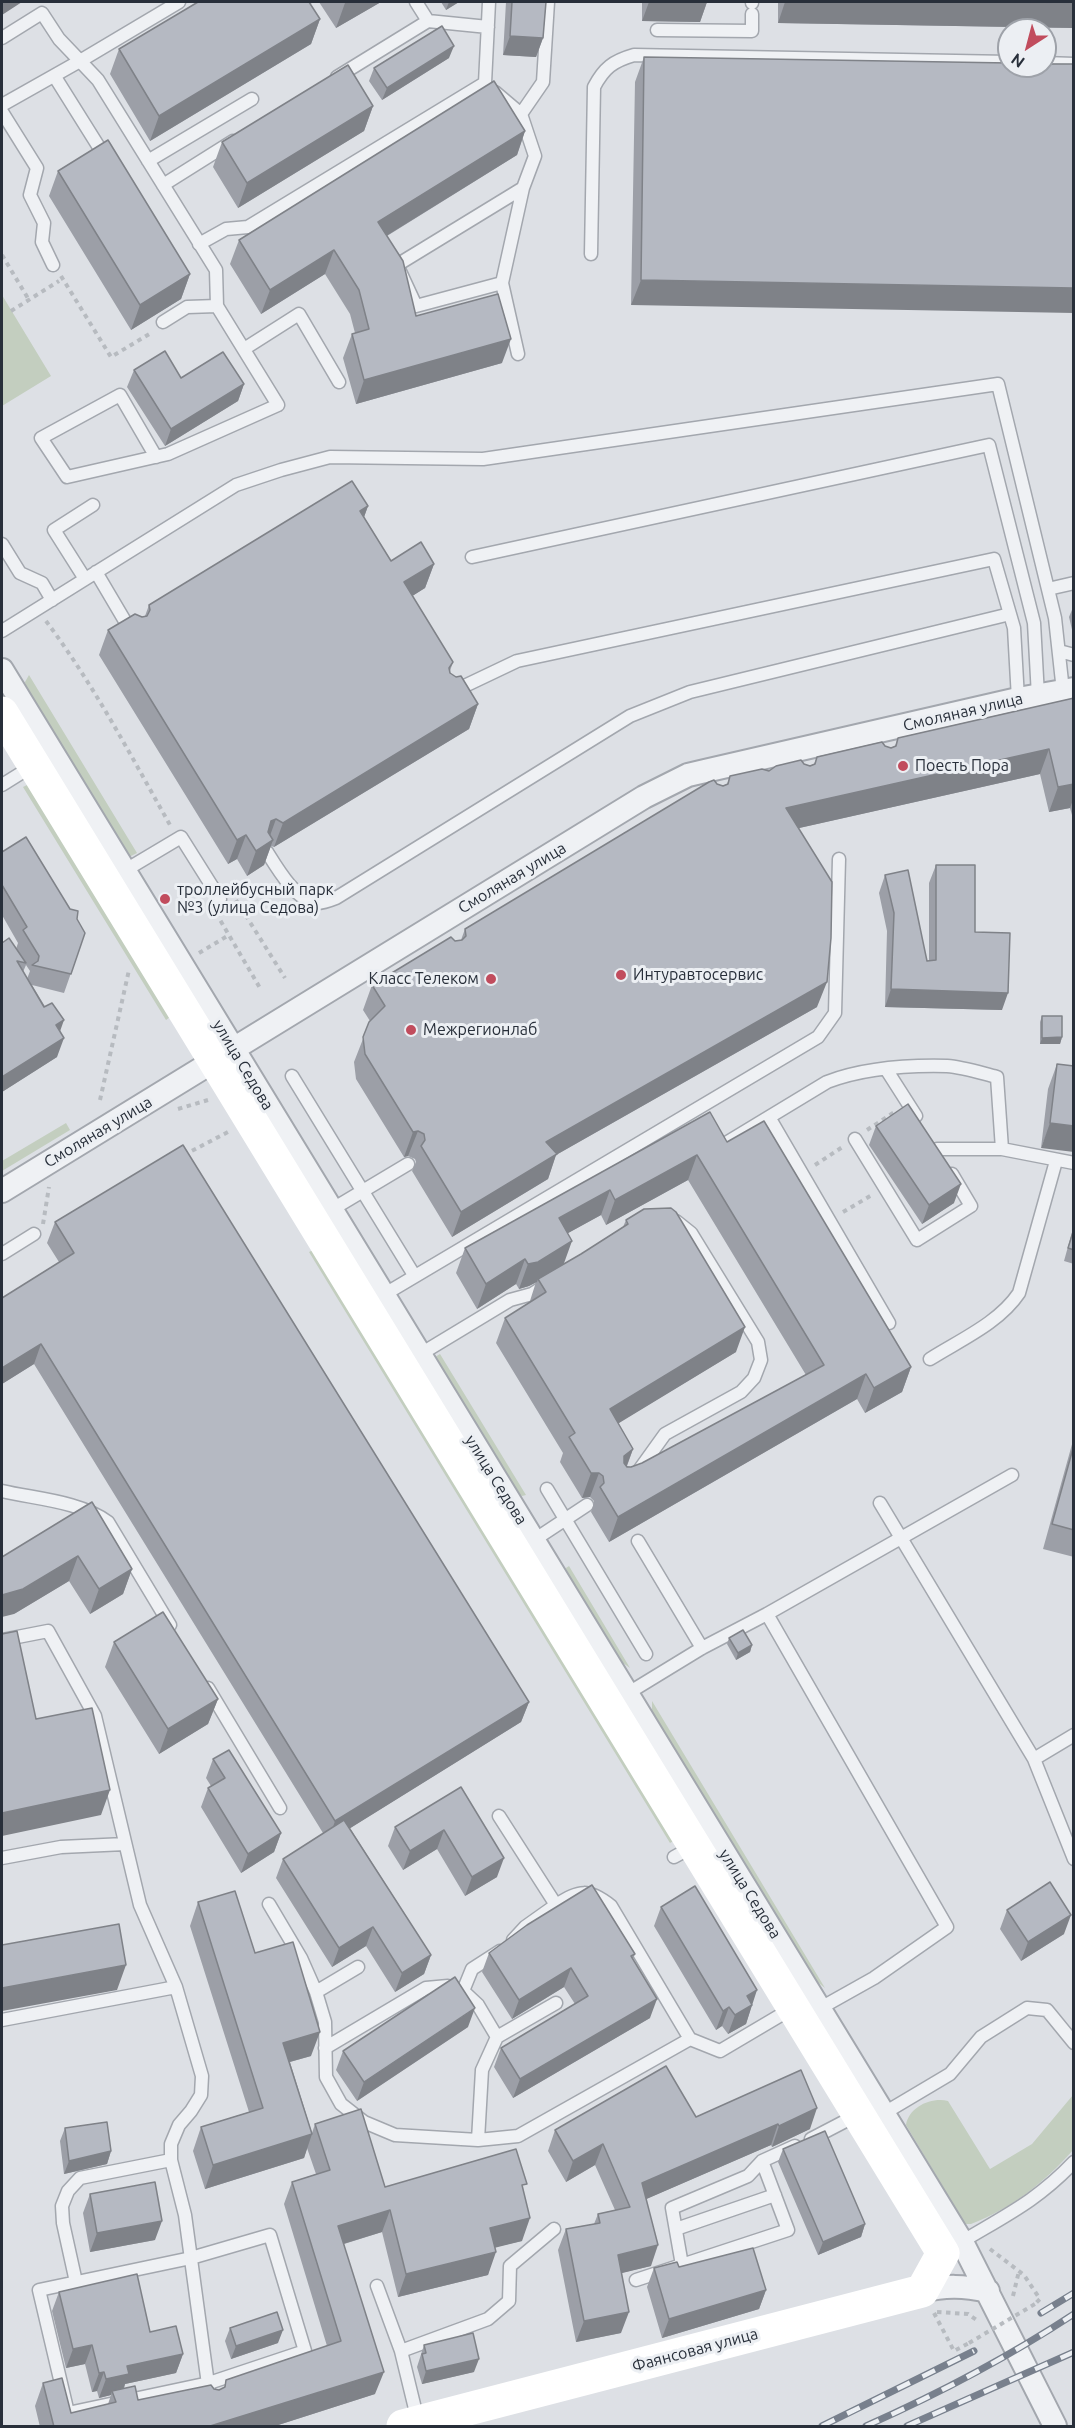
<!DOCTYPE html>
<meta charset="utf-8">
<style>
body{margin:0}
#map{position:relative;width:1075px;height:2428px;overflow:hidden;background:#dde0e5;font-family:Ubuntu,sans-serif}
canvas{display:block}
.frame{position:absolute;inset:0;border:3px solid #282f3a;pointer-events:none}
.north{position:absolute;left:997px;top:18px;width:60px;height:60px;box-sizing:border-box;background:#eceff3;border:2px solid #9ea2a9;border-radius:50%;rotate:216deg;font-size:16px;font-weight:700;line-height:24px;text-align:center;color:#282f3a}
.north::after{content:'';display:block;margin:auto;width:21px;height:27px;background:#c14c5d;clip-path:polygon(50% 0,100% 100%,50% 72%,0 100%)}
</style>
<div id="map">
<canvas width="1075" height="2428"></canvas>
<div class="frame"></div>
<div class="north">N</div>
</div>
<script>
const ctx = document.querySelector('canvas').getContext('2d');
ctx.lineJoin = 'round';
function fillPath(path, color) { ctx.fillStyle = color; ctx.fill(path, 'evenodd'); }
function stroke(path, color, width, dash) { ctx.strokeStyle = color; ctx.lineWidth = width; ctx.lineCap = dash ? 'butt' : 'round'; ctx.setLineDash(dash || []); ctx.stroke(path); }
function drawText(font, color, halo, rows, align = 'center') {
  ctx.font = font + ' Ubuntu,sans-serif'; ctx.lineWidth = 6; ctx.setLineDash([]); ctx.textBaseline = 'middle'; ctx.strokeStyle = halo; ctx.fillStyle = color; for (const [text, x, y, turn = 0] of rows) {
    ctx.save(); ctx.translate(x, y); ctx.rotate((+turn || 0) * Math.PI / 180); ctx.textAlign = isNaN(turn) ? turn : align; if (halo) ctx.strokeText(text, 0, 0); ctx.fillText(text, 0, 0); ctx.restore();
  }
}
fillPath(new Path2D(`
 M2,295L51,376L2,406Z
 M29,675L137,853L129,857L26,690L25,682Z
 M31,783L173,1015L166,1020L23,787Z
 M66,1123L70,1130L2,1171V1161Z
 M315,1249L677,1839L670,1843L309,1252Z
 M440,1354L526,1495L522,1496L516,1493L435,1357Z
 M569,1566L630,1668L619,1660L567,1575L566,1568Z
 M652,1701L825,1988L815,1980L652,1714Z
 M1073,2095V2150C1045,2182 1011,2209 971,2224H965L962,2219L906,2125C909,2107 931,2097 948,2101L990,2169L1032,2144Z`), '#c3cebf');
const lane = new Path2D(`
 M416,2L428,21
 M752,3V2
 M657,30L752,31V14
 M2,38L42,13L59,39L80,61L179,2
 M1045,63L1074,64
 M55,77L107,160
 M337,77L428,21L488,27
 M495,92L521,114L535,156L523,188L502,283L518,354
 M2,105L80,61L98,80L216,270L217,306L278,405L168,454L67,477L41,438L120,395L156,457
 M2,112L37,168L30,195L44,223L42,242L53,265
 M521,114L543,82L548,2
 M148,161L252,99
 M163,185L233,141
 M199,244L226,229L248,227L485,83L489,2
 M591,254L594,87C604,68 613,61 634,55L1009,62
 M502,283L416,306L397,265L523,188
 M163,322L187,307L217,306
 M244,349L299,314L339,382
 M2,544L20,573L42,583L52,600
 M472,557L989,445L1034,623L1038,696
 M96,572L132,633
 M85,579L54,530L93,505
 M1048,589L1074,583
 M2,631L236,485L281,470L330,457L483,459L998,384L1055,618L1063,691
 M1059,651L1074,655
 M454,691L517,661L994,559L1014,628L1018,699
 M2,785L34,765
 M267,852C277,868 296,901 317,903C323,903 331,900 336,898L630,716L690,692L1010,614
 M124,871L181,837L220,899
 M886,1069L916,1116
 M292,1076L414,1275
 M769,1117L889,1323
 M855,1139L917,1240L971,1206L952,1174
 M718,1148L827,1082C864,1068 907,1065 947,1066C963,1067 981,1073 997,1077L1002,1149
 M937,1149H1002L1074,1163
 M331,1210L408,1164
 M2,1254L34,1234
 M380,1297L818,1037L835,1013L839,859
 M419,1355L510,1300L532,1294L546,1285
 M930,1359C960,1340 999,1323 1019,1293L1056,1161
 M637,1473L665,1434L741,1392L754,1378L761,1360L758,1342L691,1233L676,1221
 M547,1489L646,1654
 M2,1491C36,1499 79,1501 108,1522L170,1625
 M880,1503L1034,1759L1074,1735
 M638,1541L702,1648
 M531,1542L587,1505
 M767,1614L947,1927L874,1978L817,2010
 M2,1640L48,1631L95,1716L140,1905L176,1987L202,2076L201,2095L191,2111L179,2125L171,2144V2160L185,2215L210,2399
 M208,1688L280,1808
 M625,1695L702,1648L767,1614L1012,1475
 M1034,1759L1074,1859
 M499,1816L556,1905C580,1890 588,1888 611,1906L690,2039
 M674,1857L694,1846
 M2,1858L61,1847L125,1844
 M269,1904L301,1958L316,1992L325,2022L326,2077L341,2104L364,2122L395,2135L478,2140L518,2136L690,2039L720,2051L791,2009
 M513,1940L525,1927L556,1905
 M463,1991L472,1969L500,1951
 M316,1992L358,1967
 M2,2020L176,1987
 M497,2037L556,2003
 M325,2048L426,1988L448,1986L463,1991L478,2005L497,2037L482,2070L478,2140
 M881,2115L950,2074L981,2037L1027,2008L1047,2010L1074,2043
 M811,2139L857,2115
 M676,2229L775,2195
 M270,2235L305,2351L209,2383L68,2413L39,2290L191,2258Z
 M958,2244C1004,2216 1036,2202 1074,2162
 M682,2265L672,2208L748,2176L762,2161L795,2146
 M636,2280L788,2230L762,2161
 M76,2282L63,2223L62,2206L68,2191L80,2178L171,2160
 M377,2286L401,2351L418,2421
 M401,2351L488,2319L509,2301L510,2266L554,2229`);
const street = new Path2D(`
 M2,670L962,2242L1055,2426
 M2,1191L644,797L688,775L705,771L1018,699L1074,689
 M922,2291C946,2285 964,2286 988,2291`);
stroke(lane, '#a3a7ae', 15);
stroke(street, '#a3a7ae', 26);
stroke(new Path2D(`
 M2,255L29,300
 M61,276L111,357L151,333
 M11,311L59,281
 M46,621C94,685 131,756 170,825
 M236,900L285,978
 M216,913L260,988
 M199,953L229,935
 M100,1100L129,970
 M178,1109L208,1100
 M867,1130L896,1111
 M184,1155L228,1132
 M815,1165L844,1146
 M843,1212L872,1195
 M43,1224L49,1187
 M990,2249L1024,2275L1040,2299L1035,2304
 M1013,2296L1019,2271
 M937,2312L968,2314L978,2321
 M934,2313L954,2351L969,2343`), '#b7bbc0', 4, [4.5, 4.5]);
stroke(lane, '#eff1f4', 12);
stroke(street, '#eff1f4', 22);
stroke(new Path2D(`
 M2,713L943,2253L922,2291L403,2426`), '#fff', 33);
const rail = new Path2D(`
 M1041,2313L1074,2293
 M822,2426L974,2351
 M866,2426C938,2394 1007,2358 1074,2314
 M907,2426L1074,2352`);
stroke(rail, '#78808d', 7);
stroke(rail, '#eceff3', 4.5, [14]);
stroke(new Path2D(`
 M969,2343L1035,2304`), '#b7bbc0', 4, [4.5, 4.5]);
fillPath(new Path2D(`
 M198,2H314L310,4L320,19L311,44L150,141L110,74L119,49Z
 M319,2H381L336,28Z
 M441,2H459L446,10Z
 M506,2H546L543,38L536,57L503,55Z
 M642,2H707L700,22L642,21Z
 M778,2H1074V28L778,23Z
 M644,57L1074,64L631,305L635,82Z
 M449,58L382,100L369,81L374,68Z
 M373,106L364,131L238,208L213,167L222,142Z
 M525,131L517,155L387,236L416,316L502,363L356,404L343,358L352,334L355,333L350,314L325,274L261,314L230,264L239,240Z
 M58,171L190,274L181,299L131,330L49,196Z
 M134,370L181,378L244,384L238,401L165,446L127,387Z
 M368,506L364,517L391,561L434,564L425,588L412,596L453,662L450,671V673L478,704L469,729L274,847L271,846L264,865L247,876L237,859L228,864L99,655L108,630L145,616L149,605Z
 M1074,605V638L1069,617Z
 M1074,698V822L1070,808L1049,812L1040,774L799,828L817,1007L556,1155L548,1179L452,1237L412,1171L416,1162L415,1159L408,1156L404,1157L356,1079L354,1062L370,1021L363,1010L372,985L455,941L461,940L465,929L717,784L723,786L727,784L730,776L769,771L804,764L810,766L814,764L817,757L885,746L891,748L895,746L898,738Z
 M2,852L77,919L85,933L64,993L32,985L60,1031L57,1057L2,1092V943L16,949L18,943L2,915ZM26,965L30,971L27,979L23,972Z
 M936,865L1002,1010L885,1007L887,931L879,893L885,875L927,961H929V883Z
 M1042,1016L1062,1037L1060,1044H1040V1022Z
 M1057,1064L1074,1066L1041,1148L1048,1089Z
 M876,1126L954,1203L922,1224L869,1145Z
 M727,1142L911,1367L902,1392L865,1413L857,1399L609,1542L591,1512L594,1503V1501L590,1497L582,1498L560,1462L563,1453L496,1343L505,1318L529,1304L536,1282L529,1286L519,1289L516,1284L477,1309L456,1273L465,1248ZM688,1180L806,1375L642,1463L631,1467L627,1466L633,1449L618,1423L736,1352L626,1220L623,1227L581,1254L563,1264L568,1233L601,1215L606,1225Z
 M55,1222L529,1702L521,1722L350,1828L431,1955L424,1974L395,1992L366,1946L332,1967L276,1878L283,1859L323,1833L34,1364L2,1384V1298L59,1262L47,1243Z
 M1074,1225V1264L1064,1261Z
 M1074,1437V1557L1043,1549Z
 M92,1502L132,1569L123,1594L90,1614L69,1581L14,1614Z
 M729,1638L752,1645L750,1652L736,1660L727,1644Z
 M114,1642L218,1699L208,1724L159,1754L105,1667Z
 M213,1759L281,1833L274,1852L241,1873L201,1807L208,1788L211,1786L206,1778Z
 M461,1787L497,1877L465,1896L437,1849L403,1870L388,1846L395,1827Z
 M198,1902L255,1953L311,2056L290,2062L312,2133L315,2124L385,2187L524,2192L522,2241L495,2247L488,2275L398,2297L382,2232L344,2244L375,2394L272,2427H40L35,2406L43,2383L71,2413L108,2404L111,2395L99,2398L97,2391L92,2392L85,2364L66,2368L52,2311L59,2292L150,2332L183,2354L176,2373L125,2384L124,2389L138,2400L214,2389L219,2390L224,2388L226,2380L327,2346L284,2204L292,2182L316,2174L307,2148L304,2158L205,2189L193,2151L201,2127L249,2112L190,1926Z
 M661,1907L752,2004L746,2024L728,2034L722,2026L716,2030L654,1926Z
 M1007,1910L1064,1934L1021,1961L1000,1929Z
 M489,1953L635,1954L633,1959L650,2018L513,2098L494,2067L501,2048L575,2004L564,1987L512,2019L482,1972Z
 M468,2027L357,2101L336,2070L343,2051Z
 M801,2070L810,2129L772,2147L771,2145L646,2199L651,2266L621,2273V2333L576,2342L558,2250L566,2229L594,2224L598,2214L615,2210L595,2165L566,2182L548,2151L555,2130L696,2117Z
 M65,2128L111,2151L107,2164L64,2174L60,2141Z
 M783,2149L865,2224L861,2237L818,2255L778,2162Z
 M90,2194L155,2240L90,2252L83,2213Z
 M679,2267L766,2290L759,2309L662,2338L647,2287L654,2268Z
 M230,2328L278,2343L231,2359L225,2341Z
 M424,2345L474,2372L422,2384L417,2367Z`), '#9c9fa7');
fillPath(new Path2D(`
 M2,2H22L2,15Z
 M348,2H381L336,28L345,3Z
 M449,2H459L446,10Z
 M649,2H707L700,22L642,21Z
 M785,2H1007L1074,3V28L778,23Z
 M320,19L311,44L150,141L159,116Z
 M510,36L543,38L536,57L503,55Z
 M454,46L449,58L382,100L387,88Z
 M373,106L364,131L238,208L247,183Z
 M525,131L517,155L370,246L378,222Z
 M334,250L325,274L261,314L270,290Z
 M190,274L181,299L131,330L140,305Z
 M641,280L1074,288V313L631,305Z
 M511,339L502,363L356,404L364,380Z
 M244,384L238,401L165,446L171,429Z
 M368,506L359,531L360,511Z
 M434,564L425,588L395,607L404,582Z
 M478,704L469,729L274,847L283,823Z
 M1049,749L1040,774L777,833L786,808Z
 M1074,784V797L1070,808L1049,812L1058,787Z
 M276,819L267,844L262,845L271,821Z
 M246,835L237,859L228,864L237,840Z
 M273,840L264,865L247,876L256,851Z
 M827,982L817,1007L556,1155L548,1179L452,1237L461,1212L546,1142Z
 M891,989L1008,993L1002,1010L885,1007Z
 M64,1020L57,1040L56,1025Z
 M1062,1037L1060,1044H1040L1042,1038Z
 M64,1038L57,1057L2,1092V1077Z
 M1050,1123L1074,1126V1152L1041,1148Z
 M418,1131L408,1156L404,1157L413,1132Z
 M697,1155L688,1180L606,1225L615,1200Z
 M961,1184L954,1203L922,1224L929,1205Z
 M610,1190L601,1215L550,1243L559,1218Z
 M572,1241L563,1266L538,1279L537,1282L529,1286L519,1289L528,1264Z
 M525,1259L516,1284L477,1309L486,1284Z
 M745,1327L736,1352L601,1434L610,1409Z
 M41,1344L34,1364L2,1384V1368Z
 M911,1367L902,1392L865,1413L874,1388Z
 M866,1374L857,1399L609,1542L618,1517Z
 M633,1449L624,1473V1456Z
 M591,1473H599L590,1497L582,1498Z
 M78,1556L69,1581L14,1614L2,1617V1595Z
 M132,1569L123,1594L90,1614L99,1589Z
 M752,1645L750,1652L736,1660L738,1653Z
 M218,1699L208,1724L159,1754L168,1729Z
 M529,1702L521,1722L328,1842L335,1821Z
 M110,1790L101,1815L2,1836V1813Z
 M444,1830L437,1849L403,1870L410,1851Z
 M281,1833L274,1852L241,1873L248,1854Z
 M504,1858L497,1877L465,1896L472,1877Z
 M1071,1915L1064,1934L1021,1961L1028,1942Z
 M373,1927L366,1946L332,1967L339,1948Z
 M431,1955L424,1974L395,1992L402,1973Z
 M126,1965L117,1990L2,2011V1988Z
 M571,1968L564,1987L512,2019L519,2000Z
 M757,1990L746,2024L728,2034L735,2015L747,1996Z
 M657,1999L650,2018L513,2098L520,2079Z
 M729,2007L722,2026L716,2030L723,2011Z
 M475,2008L468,2027L357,2101L364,2082Z
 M320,2032L311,2056L275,2066L283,2043Z
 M817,2108L810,2129L772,2147L779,2126Z
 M778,2124L771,2145L635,2204L642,2183Z
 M312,2134L304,2158L205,2189L213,2165Z
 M603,2144L595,2165L566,2182L573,2161Z
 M111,2151L107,2164L64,2174L69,2161Z
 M390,2210L382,2232L330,2248L338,2226Z
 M530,2218L522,2241L482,2251L490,2228Z
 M162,2221L155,2240L90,2252L97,2233Z
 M865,2224L861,2237L818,2255L823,2242Z
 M658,2245L651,2266L610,2276L618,2255Z
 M496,2252L488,2275L398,2297L406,2274Z
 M766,2290L759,2309L662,2338L669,2319Z
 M629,2312L621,2333L576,2342L584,2321Z
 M283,2330L278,2343L231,2359L236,2346Z
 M92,2345L85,2364L66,2368L73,2349Z
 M183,2354L176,2373L125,2384L122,2393L112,2391L111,2395L99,2398L106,2379L127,2366Z
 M479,2359L474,2372L422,2384L426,2371Z
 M104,2372L97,2391L92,2392L99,2373Z
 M384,2372L375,2394L272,2427H207Z`), '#7f8288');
const building = new Path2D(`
 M198,2H309L320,19L159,116L119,49Z
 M512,2H546L543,38L510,36Z
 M1007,2H1074V3Z
 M442,26L454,46L387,88L374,68Z
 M644,57L1009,63V66H1045V64H1074V288L641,280Z
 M348,65L373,106L247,183L222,142Z
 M494,81L525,131L378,222L403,261L416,316L498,294L511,339L364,380L352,334L369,329L359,290L334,250L270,290L239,240Z
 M108,140L190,274L140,305L58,171Z
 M165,351L181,378L223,352L244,384L171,429L134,370Z
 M352,481L368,506L360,511L391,561L421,542L434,564L404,582L453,662L449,668L450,673L456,677L461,676L478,704L283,823L276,819L271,821L268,832L273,840L256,851L246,835L237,840L108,630L135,614L142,617L147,616L150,610L149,605Z
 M1074,698V784L1058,787L1049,749L786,808L832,882L831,938L827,982L546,1142L557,1154L461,1212L421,1146L425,1140L424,1134L418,1131L413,1132L365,1054L363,1037L369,1022L385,1006L372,985L451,937L455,941L462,940L466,936L465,929L709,782L714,780L717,784L723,786L728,784L730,776L762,769L769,771L776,766L801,760L804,764L810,766L815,764L817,757L882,742L885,746L891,748L896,746L898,738Z
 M26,837L70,909L78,911L77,919L85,933L71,974L32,965L38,961L39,956L23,930L27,927L2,885V852Z
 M936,865H975V932L1010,933L1008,993L891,989L894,913L885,875L908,870L927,961L936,960Z
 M9,938L26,963L17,961L44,1007L52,1003L64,1020L56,1025L64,1038L2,1077V943Z
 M1042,1016H1062V1037L1042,1038Z
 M1057,1064L1074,1066V1126L1050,1123Z
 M908,1104L961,1184L929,1205L876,1126Z
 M710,1112L727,1142L764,1121L911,1367L874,1388L866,1374L618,1517L600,1487L604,1483L603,1476L599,1473H591L569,1437L575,1433L505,1318L546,1292L538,1279L581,1254L628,1224L626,1220L644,1209L671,1208L676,1212L745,1327L610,1409L633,1449L624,1456V1463L627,1467H631L642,1463L824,1365L697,1155L615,1200L610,1190L559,1218L572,1241L538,1262L528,1264L525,1259L486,1284L465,1248Z
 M183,1145L529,1702L335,1821L41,1344L2,1368V1298L74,1253L55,1222Z
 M1074,1229V1250L1068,1248Z
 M1074,1445V1530L1052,1524Z
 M92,1502L132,1569L99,1589L78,1556L23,1589L2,1595V1557Z
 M163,1612L218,1699L168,1729L114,1642Z
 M743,1630L752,1645L738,1653L729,1638Z
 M17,1631L36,1719L92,1708L110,1790L2,1813V1634Z
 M229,1750L281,1833L248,1854L208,1788L225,1778L213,1759Z
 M461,1787L504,1858L472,1877L444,1830L410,1851L395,1827Z
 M344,1820L431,1955L402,1973L373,1927L339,1948L283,1859Z
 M1050,1882L1071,1915L1028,1942L1007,1910Z
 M592,1885L635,1954L631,1956L657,1999L520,2079L501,2048L588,1996L571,1968L519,2000L489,1953L527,1925Z
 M695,1886L757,1990L747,1996L752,2005L735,2015L729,2007L723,2011L661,1907Z
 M235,1891L255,1953L293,1942L320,2032L283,2043L312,2134L213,2165L201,2127L263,2108L198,1902Z
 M119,1924L126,1965L2,1988V1945Z
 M455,1977L475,2008L364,2082L343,2051Z
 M666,2066L696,2117L801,2070L817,2108L779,2126L778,2124L642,2183L658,2245L618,2255L629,2312L584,2321L566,2229L600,2223L598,2214L630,2207L603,2144L573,2161L555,2130Z
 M361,2109L385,2187L516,2149L527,2184L522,2185L530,2218L490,2228L496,2252L406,2274L390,2210L338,2226L384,2372L207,2427H54L43,2383L62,2378L71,2413L116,2402L112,2391L135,2386L138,2400L211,2385L214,2389L219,2390L225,2387L226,2380L341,2341L292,2182L330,2170L315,2124Z
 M107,2122L111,2151L69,2161L65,2128Z
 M825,2131L865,2224L823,2242L783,2149Z
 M155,2182L162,2221L97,2233L90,2194Z
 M753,2248L766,2290L669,2319L654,2268L677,2262L679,2267Z
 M137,2274L150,2332L176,2326L183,2354L127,2366L129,2374L106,2379L104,2372L99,2373L92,2345L73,2349L59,2292Z
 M277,2312L283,2330L236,2346L230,2328Z
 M473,2333L479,2359L426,2371L422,2354L426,2353L424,2345Z`);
fillPath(building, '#b5b9c2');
stroke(building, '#7f8288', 1.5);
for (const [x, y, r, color] of [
 [903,766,6,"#c14c5d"],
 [165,899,6,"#c14c5d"],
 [621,975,6,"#c14c5d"],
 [491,979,6,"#c14c5d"],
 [411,1030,6,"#c14c5d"]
]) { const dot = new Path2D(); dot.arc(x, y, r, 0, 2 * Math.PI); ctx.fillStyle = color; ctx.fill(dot); stroke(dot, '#eceff3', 2); }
drawText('16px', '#282f3a', '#eceff3', [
 ["Смоляная улица",963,712,-13],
 ["Смоляная улица",512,878,-31],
 ["улица Седова",243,1065,59],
 ["Смоляная улица",98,1132,-31],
 ["улица Седова",496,1480,58],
 ["улица Седова",750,1894,58],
 ["Фаянсовая улица",695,2350,-15]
]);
drawText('16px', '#282f3a', '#eceff3', [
 ["Поесть Пора",915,766],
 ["троллейбусный парк",177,890],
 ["№3 (улица Седова)",177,908],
 ["Интуравтосервис",633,975],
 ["Класс Телеком",479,979,"right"],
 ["Межрегионлаб",423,1030]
], 'left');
</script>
